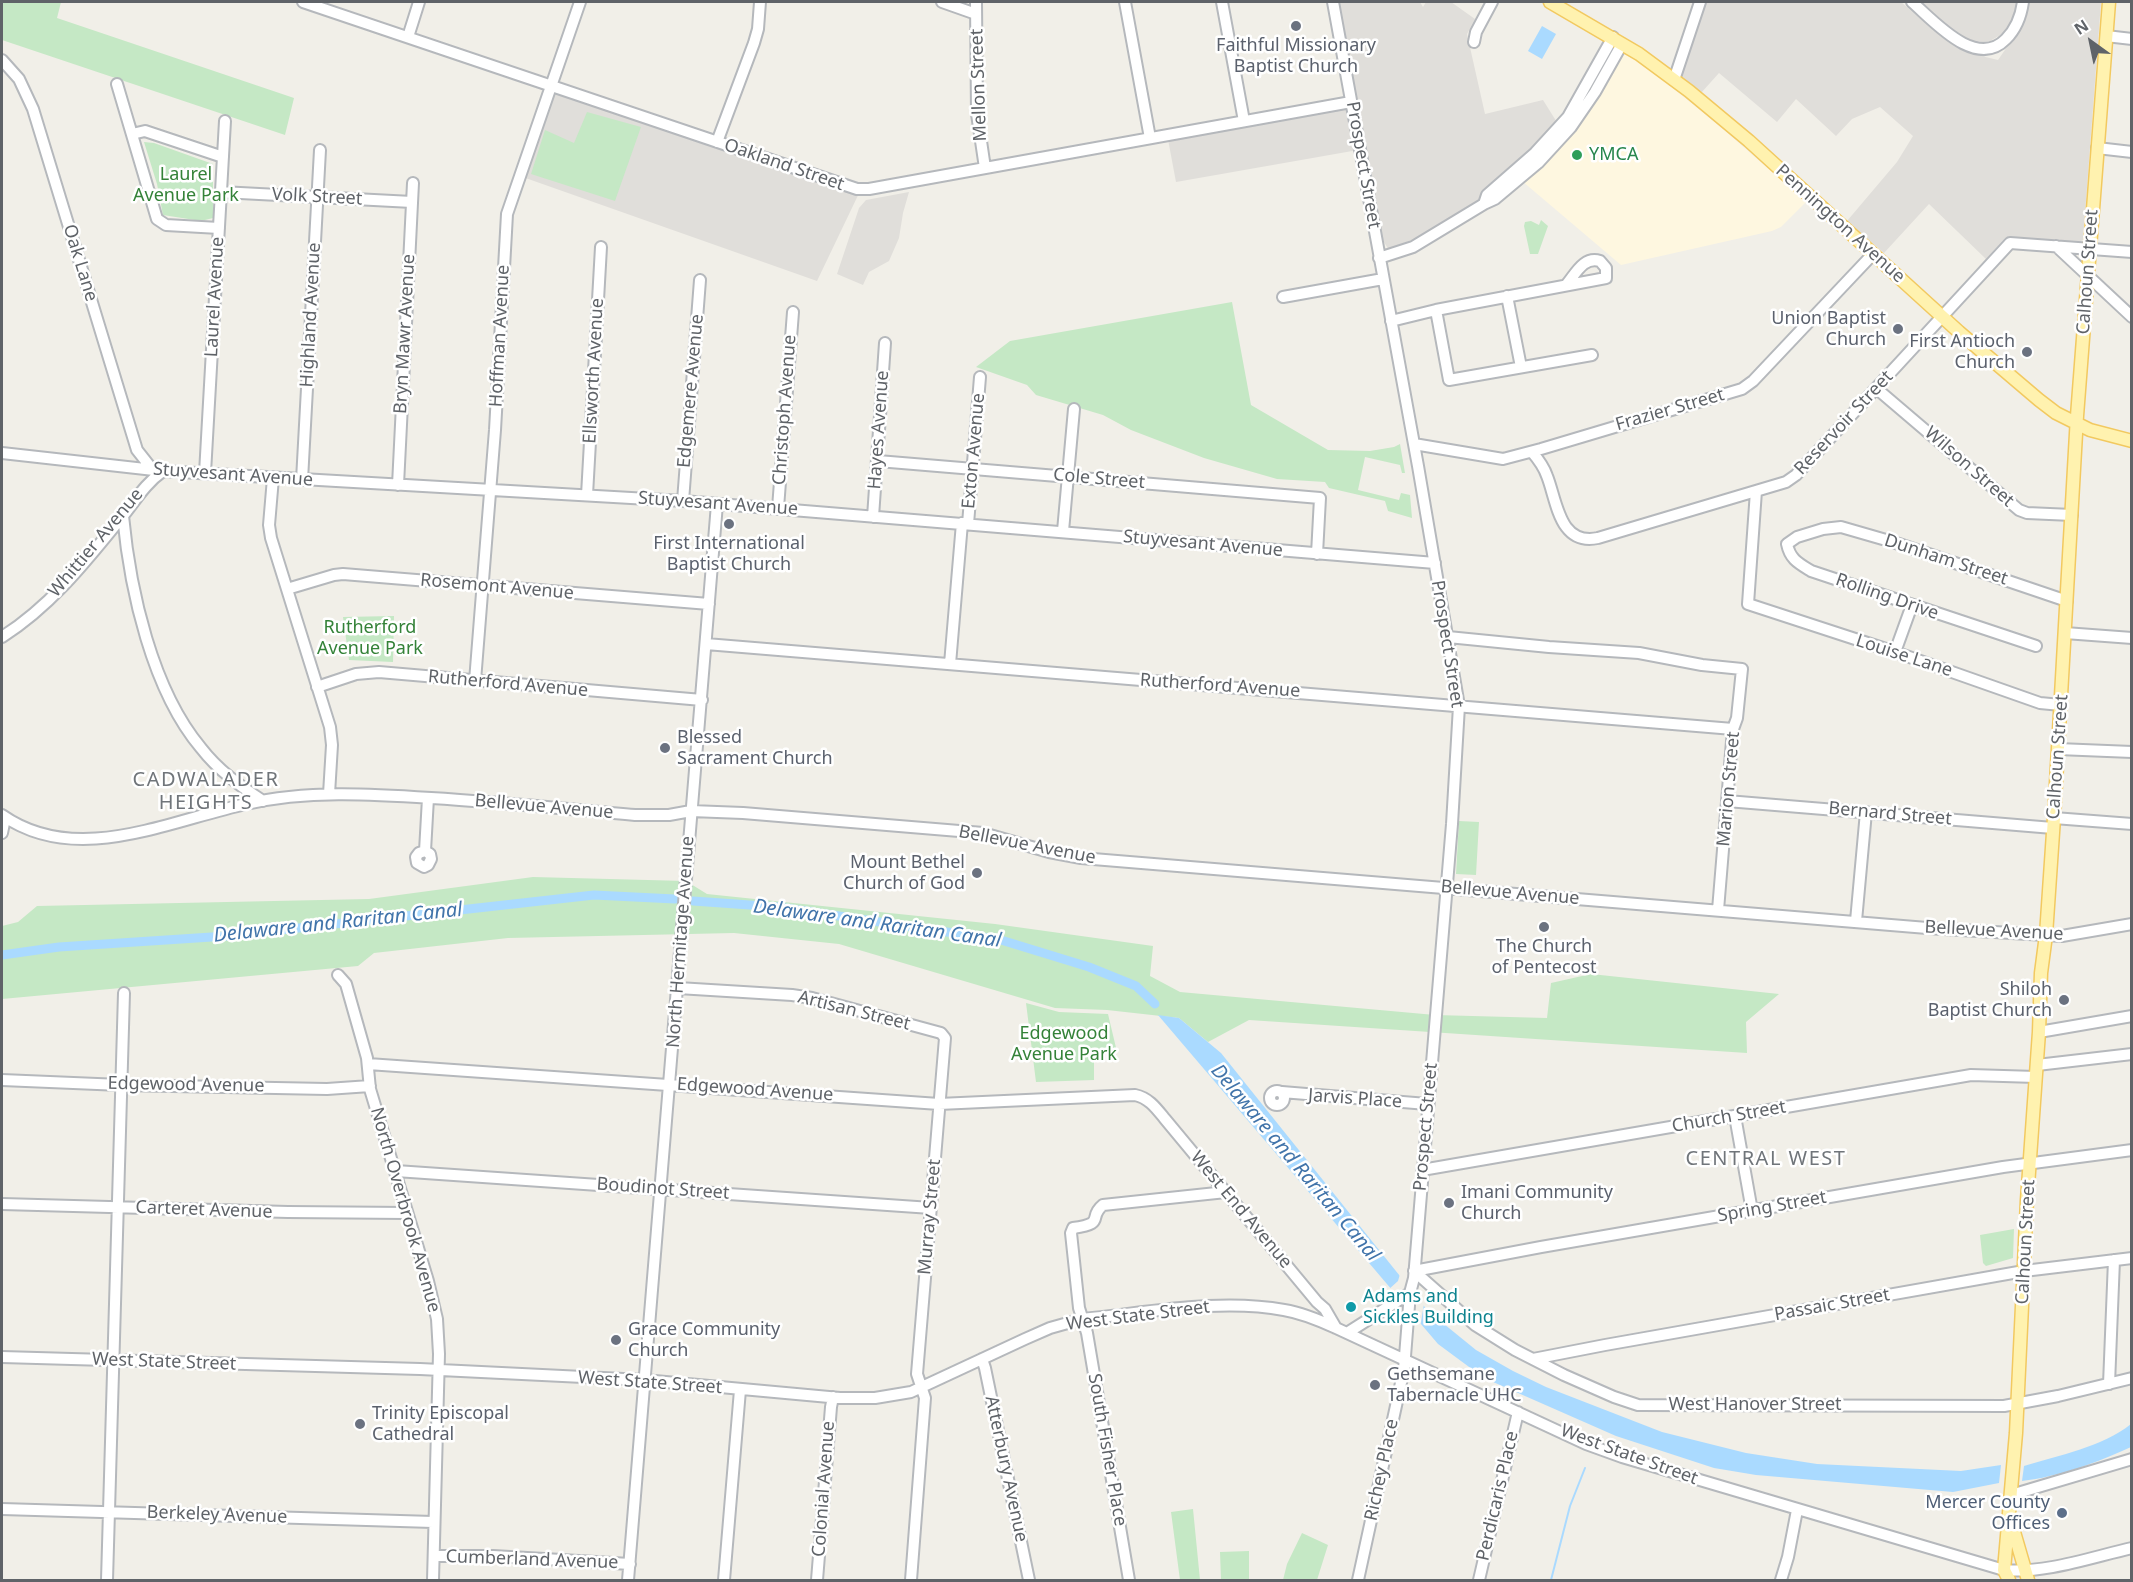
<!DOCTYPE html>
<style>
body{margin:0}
#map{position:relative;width:2133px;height:1582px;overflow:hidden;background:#f1efe8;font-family:"Noto Sans",sans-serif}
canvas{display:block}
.frame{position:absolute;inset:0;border:3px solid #5f6368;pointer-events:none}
.north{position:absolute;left:2061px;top:12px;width:60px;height:60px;-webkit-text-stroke:4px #fff;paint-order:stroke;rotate:327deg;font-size:16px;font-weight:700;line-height:24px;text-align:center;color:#5f6368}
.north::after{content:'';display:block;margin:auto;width:21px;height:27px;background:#5f6368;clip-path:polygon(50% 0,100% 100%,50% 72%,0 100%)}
</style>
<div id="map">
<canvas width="2133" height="1582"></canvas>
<div class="frame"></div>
<div class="north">N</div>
</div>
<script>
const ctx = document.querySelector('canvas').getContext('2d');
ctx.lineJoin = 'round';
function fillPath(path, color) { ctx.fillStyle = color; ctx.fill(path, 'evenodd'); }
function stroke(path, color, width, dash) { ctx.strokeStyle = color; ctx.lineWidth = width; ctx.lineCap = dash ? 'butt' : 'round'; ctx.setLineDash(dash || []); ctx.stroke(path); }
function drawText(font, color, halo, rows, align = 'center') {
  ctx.font = font + ' "Noto Sans",sans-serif'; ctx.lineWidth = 5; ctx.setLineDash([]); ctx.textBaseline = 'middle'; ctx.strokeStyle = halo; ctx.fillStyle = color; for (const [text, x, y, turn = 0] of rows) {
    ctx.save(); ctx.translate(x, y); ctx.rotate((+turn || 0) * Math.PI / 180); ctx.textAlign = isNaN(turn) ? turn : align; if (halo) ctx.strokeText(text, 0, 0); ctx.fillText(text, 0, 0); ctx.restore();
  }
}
fillPath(new Path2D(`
 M1623,51L1657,75L1723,129L1806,202L1781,227L1772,231L1621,265L1522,181Z`), '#fef7e0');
fillPath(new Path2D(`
 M1333,2H1420L1423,7L1426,2H1451L1475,19L1467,34L1485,114L1543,100L1563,132L1480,199L1431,231L1389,250L1373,225L1358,150L1176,182L1167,134L1352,102Z
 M1705,2H1901L1915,14L1969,53L1998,60L2023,24L2030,2H2101L2083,240L2079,242L2005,238L1986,259L1929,204L1884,253L1847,221L1897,162L1913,136L1880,107L1852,119L1836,136L1796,99L1777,122L1719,73L1701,93L1683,79L1681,74Z
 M1918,2H2018L2012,22L2002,34L1990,41L1977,42L1966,39L1950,30Z
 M551,83L862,187L817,281L517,175Z
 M909,192L903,213L899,238L889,261L869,272L863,285L837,274L859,208L866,200Z`), '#e0deda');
fillPath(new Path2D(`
 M2,2H61L57,18L294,98L285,135L2,40Z
 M587,112L641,127L615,201L531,174L545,130L574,143Z
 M144,142L154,143L213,164V218L201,221L163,215L157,184Z
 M1541,220L1548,226L1538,254H1530L1524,226L1525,222L1531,221L1539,225Z
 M1232,302L1251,405L1328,450L1370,451L1394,447L1400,444L1405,473H1402L1400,465L1365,457L1358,490L1399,500L1401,493L1410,495L1412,518L1388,511L1385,501L1329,488L1325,482L1277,479L1204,458L1131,430L1103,415L1036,395L1027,385L976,367L1010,341Z
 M394,616L393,662L349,660L343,617Z
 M1459,821L1479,822L1476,875L1456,874Z
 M533,877L686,881L707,894L995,924L1153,946L1150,976L1180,992L1435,1015L1547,1018L1551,983L1591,974L1779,994L1746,1022L1747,1053L1249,1020L1208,1042L1179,1018L1107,1010L1055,1008L839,944L734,933L508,938L374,953L358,966L2,999V926L18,922L37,906L369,899Z
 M1026,1003L1059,1012L1108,1014L1117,1052L1094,1056V1080L1036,1082Z
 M2014,1229L2013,1258L1986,1266L1983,1263L1980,1235Z
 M1193,1509L1200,1580H1180L1171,1512Z
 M1302,1533L1328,1545L1317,1580H1283L1287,1564Z
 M1249,1551V1580H1221L1220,1552Z`), '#c5e8c5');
fillPath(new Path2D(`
 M1542,26L1556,34L1542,59L1528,51Z
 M1158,1015L1179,1018L1221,1053L1428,1311L1476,1350L1513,1371L1546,1387L1662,1432L1746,1453L1817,1464L1961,1471L2001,1465L1999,1483L1953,1492L1756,1475L1714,1468L1616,1436L1484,1378L1438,1344Z
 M2131,1424V1447C2099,1462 2058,1477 2022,1481L2024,1466C2060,1455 2102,1447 2131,1424Z`), '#aadaff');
fillPath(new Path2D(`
 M1400,1274L1424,1304L1420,1328L1388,1290L1398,1281Z`), '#f1efe8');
stroke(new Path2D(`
 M1551,1580L1570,1506L1585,1468`), '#aadaff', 2);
stroke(new Path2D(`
 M693,901L778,907L1001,940L1089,967L1136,986L1155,1004
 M2,955L59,947L227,936L594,895L675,899`), '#aadaff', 9);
const minor = new Path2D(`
 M303,2L857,189H869L1351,102
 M942,2L976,14
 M976,2L977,114L985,168
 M1125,2L1150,138
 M1222,2L1244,121
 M1333,2L1418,466L1459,706L1452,824L1414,1278L1410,1293L1404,1369L1358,1580
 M1912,2C1934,21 1976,70 2006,39C2016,29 2021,16 2023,2
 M2106,36L2132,39
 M408,37L419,2
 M1613,37L1568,117L1535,153L1487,195L1484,204L1495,199L1538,163L1571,127L1595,92L1622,44
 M1474,42L1476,32L1492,2
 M2,60L19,79L33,109L137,450L152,469
 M1674,80L1700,2
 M117,84L157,219L166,225L219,228
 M132,134L145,131L223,157
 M717,142L754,43L758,29L760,2
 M2097,148L2132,152
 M221,192L412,202
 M2056,246L2132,317
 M1379,258L1413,247L1484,204
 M1507,296L1521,367
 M1283,297L1383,279
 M1436,310L1449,380L1592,355
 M1391,321L1436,310L1606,278V268L1600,261C1584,256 1576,273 1567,284
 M1877,389L2019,510L2027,513L2072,515
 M1414,444L1503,459L1541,449L1742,389L1753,381L1873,254
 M1532,452C1538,459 1544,467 1547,476C1557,501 1559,546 1598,538L1786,482L1796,475L2010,243L2132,252
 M2,453L163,471L683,501L1435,563
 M878,461L1320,498L1317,554
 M205,473L225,121
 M273,478L269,525L271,538L330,727L332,745L329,794
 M302,480L320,150
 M398,485L413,183
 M1756,491L1748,604L1895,652L2040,703L2061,705
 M587,495L601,247
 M683,501L700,280
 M778,508L793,312
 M123,516C130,590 152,690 201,748C218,770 240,786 263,801
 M873,517L885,343
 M968,524L980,377
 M1063,531L1074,409
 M287,589L334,575L343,574L709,604
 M2065,633L2132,638
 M2,637C48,608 83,565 117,523C133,505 143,485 163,471
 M1448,637L1549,647L1639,653L1702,665L1742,669L1737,718L1733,729L1718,910
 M706,644L1733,729
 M2036,646L1811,571C1798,563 1790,559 1787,544L1797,537L1823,529L1841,527L1893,542L2067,601
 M1895,652L1912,605
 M950,664L962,523
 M475,681L495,430L507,214L580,2
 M317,687L356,674L379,672L702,700
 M2058,749L2132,752
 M1727,801L2053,828
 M2,815C76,867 168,821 246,804C307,790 370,794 431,798C499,802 567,809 635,815H669L691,811L743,813L983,833L1049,852L1081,858L1927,928L2062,936L2132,924
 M2054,818L2132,824
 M2,833L5,818
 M425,851L419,853L416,857L417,863L424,867L428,865L431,859L430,854L425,851L428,798
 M1856,921L1866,812
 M338,975L346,984L367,1058L370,1089L428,1281L437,1319L439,1354L433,1580
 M678,988L792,995L812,998L941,1033L945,1038L917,1374L925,1398L911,1580
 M2039,1032L2132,1016
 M368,1064L939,1104L1135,1095C1149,1098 1156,1108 1165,1119L1317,1302L1325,1309L1336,1328
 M2037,1065L2132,1054
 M2,1080L121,1085L327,1089L370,1086
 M1270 1098a7 7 0 1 1 14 0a7 7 0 1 1-14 0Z
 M1282,1092L1427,1104
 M1735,1116L1752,1211
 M1422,1170L1971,1075L2036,1077
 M396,1171L931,1208
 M2,1204L288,1212L407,1213
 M1414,1271L1475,1325L1515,1350L1564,1375L1614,1397L1638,1405L2004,1406L2058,1396L2132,1378
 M1414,1271L1541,1247L2003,1167L2132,1150
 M1347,1333L1410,1293
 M2,1357L420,1369L644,1380L840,1398H875L911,1392L1025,1339L1050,1328L1082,1319C1146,1313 1220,1298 1284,1310C1302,1313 1319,1320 1336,1328L1586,1444L1622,1457L2004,1570C2044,1574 2092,1557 2132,1548
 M982,1359L985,1368L1029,1580
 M1533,1359L1605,1345L2024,1271L2132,1258
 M2109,1384L2114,1260
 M2011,1495L2132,1459
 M2,1509L433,1522
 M434,1556H493L630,1564
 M107,1580L124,993
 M628,1580L717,504
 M724,1580L740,1390
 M817,1580L831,1407L833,1397
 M1129,1580L1087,1333L1079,1308L1071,1233L1073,1228C1107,1223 1087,1218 1103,1205L1226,1192
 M1479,1580L1518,1412
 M1781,1580L1788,1557L1797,1510`);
const major = new Path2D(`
 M1550,2L1639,54L1689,91L1749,141L1959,332L2039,400L2056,413L2090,430L2132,441
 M2012,1525L2028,1580
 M2009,1580L2004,1570L2016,1433L2027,1200L2039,1032L2041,973L2046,935L2054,818L2077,416L2109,2`);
stroke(minor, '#b5b8bc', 14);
stroke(major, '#f2c960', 15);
stroke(minor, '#fff', 10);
stroke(major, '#fff2af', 12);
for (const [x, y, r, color] of [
 [1296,26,6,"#6b7280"],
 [1577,155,6,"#2e9e5b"],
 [1898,329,6,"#6b7280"],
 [2027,352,6,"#6b7280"],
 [729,524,6,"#6b7280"],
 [665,748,6,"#6b7280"],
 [977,873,6,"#6b7280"],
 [1544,927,6,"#6b7280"],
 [2064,1000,6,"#6b7280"],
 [1449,1203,6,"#6b7280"],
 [1351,1307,6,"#0f9aa8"],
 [616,1340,6,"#6b7280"],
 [1375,1385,6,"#6b7280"],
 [360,1424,6,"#6b7280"],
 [2062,1513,6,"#5c6f8a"]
]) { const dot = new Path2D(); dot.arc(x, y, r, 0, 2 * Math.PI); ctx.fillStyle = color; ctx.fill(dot); stroke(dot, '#fff', 2); }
drawText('18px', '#5b616d', '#fff', [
 ["Faithful Missionary",1296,46,"center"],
 ["Baptist Church",1296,67,"center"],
 ["Union Baptist",1886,319,"right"],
 ["Church",1886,340,"right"],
 ["First Antioch",2015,342,"right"],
 ["Church",2015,363,"right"],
 ["First International",729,544,"center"],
 ["Baptist Church",729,565,"center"],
 ["Blessed",677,738],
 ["Sacrament Church",677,759],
 ["Mount Bethel",965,863,"right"],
 ["Church of God",965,884,"right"],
 ["The Church",1544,947,"center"],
 ["of Pentecost",1544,968,"center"],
 ["Shiloh",2052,990,"right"],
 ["Baptist Church",2052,1011,"right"],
 ["Imani Community",1461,1193],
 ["Church",1461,1214],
 ["Grace Community",628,1330],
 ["Church",628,1351],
 ["Gethsemane",1387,1375],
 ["Tabernacle UHC",1387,1396],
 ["Trinity Episcopal",372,1414],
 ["Cathedral",372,1435]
], 'left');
drawText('18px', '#5f6368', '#fff', [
 ["Mellon Street",979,85,-92],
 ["Oakland Street",784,165,19],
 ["Prospect Street",1363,165,80],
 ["Volk Street",317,197,3],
 ["Pennington Avenue",1840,224,42],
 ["Oak Lane",80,263,73],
 ["Calhoun Street",2088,272,-86],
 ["Laurel Avenue",215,297,-87],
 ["Highland Avenue",311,315,-87],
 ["Bryn Mawr Avenue",405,334,-87],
 ["Hoffman Avenue",500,336,-87],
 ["Ellsworth Avenue",594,371,-87],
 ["Edgemere Avenue",691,391,-85],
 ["Christoph Avenue",785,410,-86],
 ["Frazier Street",1670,410,-16],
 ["Reservoir Street",1844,423,-47],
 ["Hayes Avenue",879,430,-86],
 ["Exton Avenue",974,451,-85],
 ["Wilson Street",1969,467,41],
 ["Stuyvesant Avenue",233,475,4],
 ["Cole Street",1099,479,5],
 ["Stuyvesant Avenue",718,504,4],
 ["Whittier Avenue",96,543,-50],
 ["Stuyvesant Avenue",1203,544,5],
 ["Dunham Street",1946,560,18],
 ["Rosemont Avenue",497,587,5],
 ["Rolling Drive",1887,597,19],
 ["Prospect Street",1447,644,81],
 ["Louise Lane",1904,656,18],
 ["Rutherford Avenue",508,684,5],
 ["Rutherford Avenue",1220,686,4],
 ["Calhoun Street",2058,757,-86],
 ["Marion Street",1729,789,-85],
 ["Bellevue Avenue",544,807,5],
 ["Bernard Street",1890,814,5],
 ["Bellevue Avenue",1027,845,11],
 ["Bellevue Avenue",1510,893,5],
 ["Bellevue Avenue",1994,931,3],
 ["North Hermitage Avenue",681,942,-86],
 ["Artisan Street",854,1011,14],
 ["Edgewood Avenue",186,1085,1],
 ["Edgewood Avenue",755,1090,4],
 ["Jarvis Place",1355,1099,4],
 ["Church Street",1729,1117,-10],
 ["Prospect Street",1426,1127,-85],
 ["Boudinot Street",663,1189,4],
 ["Spring Street",1772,1207,-10],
 ["Carteret Avenue",204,1210,2],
 ["North Overbrook Avenue",405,1210,74],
 ["West End Avenue",1241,1210,50],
 ["Murray Street",930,1217,-85],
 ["Calhoun Street",2026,1242,-87],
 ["Passaic Street",1832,1305,-10],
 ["West State Street",1138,1316,-7],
 ["West State Street",164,1362,2],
 ["West State Street",650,1383,4],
 ["West Hanover Street",1755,1405],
 ["South Fisher Place",1107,1450,80],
 ["West State Street",1629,1455,20],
 ["Atterbury Avenue",1006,1469,78],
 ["Richey Place",1382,1470,-78],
 ["Colonial Avenue",824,1489,-86],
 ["Perdicaris Place",1498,1496,-77],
 ["Berkeley Avenue",217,1515,2],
 ["Cumberland Avenue",532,1560,2]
]);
drawText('18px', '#27864d', '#fff', [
 ["YMCA",1589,155]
], 'left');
drawText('18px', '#348238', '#fff', [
 ["Laurel",186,175],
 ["Avenue Park",186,196],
 ["Rutherford",370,628],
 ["Avenue Park",370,649],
 ["Edgewood",1064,1034],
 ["Avenue Park",1064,1055]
]);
drawText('18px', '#0d838f', '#fff', [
 ["Adams and",1363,1297],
 ["Sickles Building",1363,1318]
], 'left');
drawText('18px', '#4e5e75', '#fff', [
 ["Mercer County",2050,1503],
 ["Offices",2050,1524]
], 'right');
ctx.letterSpacing = '1.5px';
drawText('20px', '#70757a', '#fff', [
 ["CADWALADER",206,780],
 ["HEIGHTS",206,803],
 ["CENTRAL WEST",1766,1159]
]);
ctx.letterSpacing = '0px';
drawText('italic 20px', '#4174aa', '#fff', [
 ["Delaware and Raritan Canal",338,923,-6],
 ["Delaware and Raritan Canal",877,924,8],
 ["Delaware and Raritan Canal",1295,1163,50]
]);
</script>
